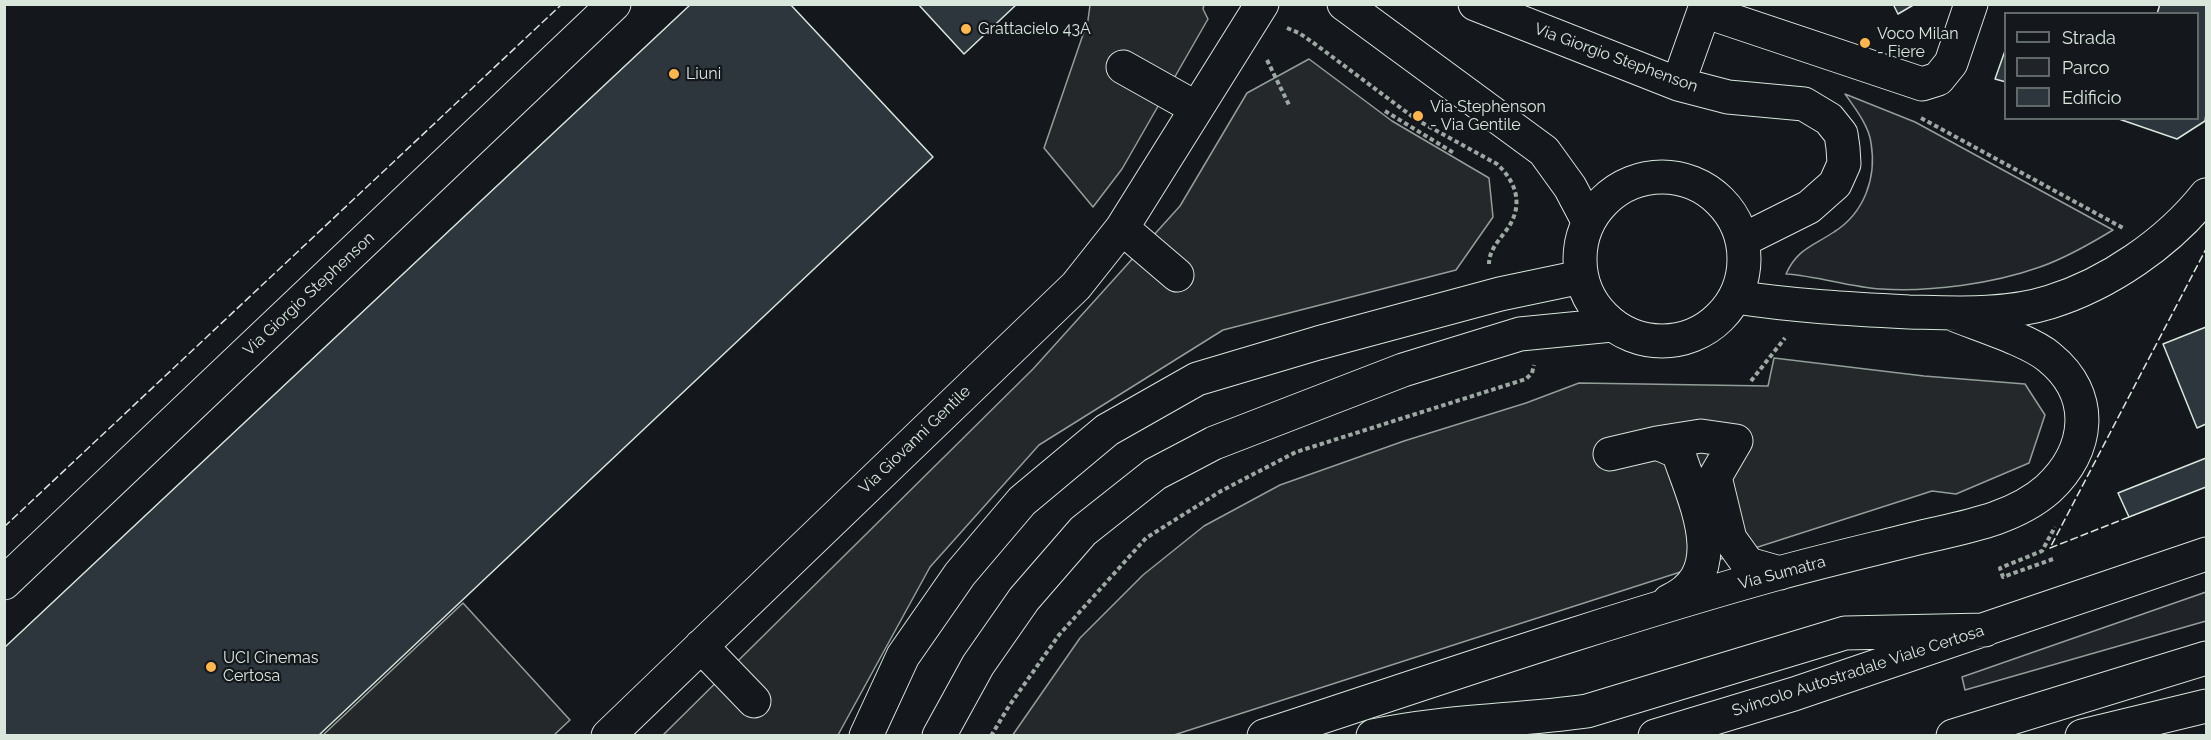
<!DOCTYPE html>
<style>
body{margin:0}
#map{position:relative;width:2211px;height:740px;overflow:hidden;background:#14181c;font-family:Raleway,sans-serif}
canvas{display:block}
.frame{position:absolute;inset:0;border:6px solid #d8e6dc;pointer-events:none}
.legend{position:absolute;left:2004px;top:12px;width:195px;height:108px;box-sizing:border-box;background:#14181c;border:2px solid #626a69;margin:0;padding:8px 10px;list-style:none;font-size:18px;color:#d8e6dc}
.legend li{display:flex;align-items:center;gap:12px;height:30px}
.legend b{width:30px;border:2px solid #626a69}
</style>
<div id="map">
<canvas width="2211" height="740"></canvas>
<div class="frame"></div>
<ul class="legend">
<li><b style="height:8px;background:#14181c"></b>Strada</li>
<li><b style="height:16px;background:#202428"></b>Parco</li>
<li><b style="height:16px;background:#2c363c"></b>Edificio</li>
</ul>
</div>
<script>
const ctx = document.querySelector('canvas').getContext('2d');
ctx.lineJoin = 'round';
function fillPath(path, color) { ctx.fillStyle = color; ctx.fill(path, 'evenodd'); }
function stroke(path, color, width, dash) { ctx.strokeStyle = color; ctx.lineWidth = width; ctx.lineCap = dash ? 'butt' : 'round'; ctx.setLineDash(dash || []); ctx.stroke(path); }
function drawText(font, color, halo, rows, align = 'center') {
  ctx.font = font + ' Raleway,sans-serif'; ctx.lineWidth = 4.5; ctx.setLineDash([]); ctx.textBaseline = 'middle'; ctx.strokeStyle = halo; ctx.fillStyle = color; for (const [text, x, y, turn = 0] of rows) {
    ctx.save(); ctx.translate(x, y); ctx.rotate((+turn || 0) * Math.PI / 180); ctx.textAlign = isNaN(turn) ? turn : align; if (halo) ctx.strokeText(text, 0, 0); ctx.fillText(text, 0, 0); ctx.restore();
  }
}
const green = new Path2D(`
 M1845,94L1915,122L2113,230C2090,244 2066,258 2040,267C1992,284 1931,292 1881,289C1849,287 1818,276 1786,274C1797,249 1813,246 1834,232C1864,213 1877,178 1871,143C1869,126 1855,108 1845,94Z
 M2206,592V621L1965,690L1962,677Z`);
fillPath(green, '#202428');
stroke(green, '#939e99', 1.5);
const parking = new Path2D(`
 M1090,5H1204L1203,9L1208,19L1122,169L1093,207L1044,148L1088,20Z
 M1309,59L1392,121L1489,178L1493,217L1456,270L1223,330L1039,445L930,567L838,735L662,736L1033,369L1180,206L1247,93Z
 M1774,358L1924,376L2025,384L2045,415L2029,463L1956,494L1932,491L1174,735L1012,736L1080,638L1143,575L1204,526L1280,485L1404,441L1526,403L1579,383L1768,386Z
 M463,603L570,720L554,735H323Z`);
fillPath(parking, '#24282b');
stroke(parking, '#939e99', 1.5);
const building = new Path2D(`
 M691,4H790L933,157L318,736H4V648Z
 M918,4H1017L964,54Z
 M1893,4H1915L1898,14Z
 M2160,4H2206V114L2205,121L2177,139L2116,118H2198V14H2157Z
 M2006,48V82L1995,79Z
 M2206,327V424L2197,428L2163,344Z
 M2206,458V487L2129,517L2118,493Z`);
fillPath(building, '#2c363c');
stroke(building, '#d8e6dc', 1.5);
const minor = new Path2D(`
 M1344,4L1544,151L1570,187L1588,221
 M1475,4L1678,84L1728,97L1804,104L1829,119L1841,134L1843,148L1844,164L1835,184L1809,207L1743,240
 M1123,67L1196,108
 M1678,84L1704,11L1922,84L1938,79L1951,63L1971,4
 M1580 259a82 82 0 1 1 164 0a82 82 0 1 1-164 0Z
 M1122,228L1177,275
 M1736,297C1794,306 1850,309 1909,312C1955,313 2006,316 2050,302C2108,284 2168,243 2206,195
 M1657,443L1678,452C1694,500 1732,573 1669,601
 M1610,454L1657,443L1701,436L1736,441L1715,477L1730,539L1748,564L1780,573
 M4,583L614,4
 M701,646L754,701
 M608,736L1076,286L1122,228L1262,4
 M866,736L903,656L960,574L1022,501L1107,430L1197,379L1318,343L1500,294L1581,277
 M939,736L978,665L1024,599L1083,531L1155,474L1214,443L1403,370L1520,334L1612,325
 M1264,736C1435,680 1606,621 1779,573C1826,560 1874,549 1922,537C1965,527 2014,519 2048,489C2090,450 2096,395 2049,357C2029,340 1976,324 1950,313`);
const highway = new Path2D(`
 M1373,736C1443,721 1516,721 1587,711L1845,633L1985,630
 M1655,736L1794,694L2206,554
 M1953,736L2206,658
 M2082,736L2206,706`);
stroke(minor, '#d8e6dc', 35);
stroke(highway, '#d8e6dc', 35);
stroke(new Path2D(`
 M1287,28L1299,33L1315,44L1417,120L1497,164C1514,180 1523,200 1511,223C1504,236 1489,247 1489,264
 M1267,60L1289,105
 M1385,111L1454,153
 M1921,118L2123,228
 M1751,381L1785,338
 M2053,559L2003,577L2000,568L2042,551L2055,527
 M991,736L1009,706L1059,635L1146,538L1221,491L1296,452L1526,379L1532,373L1534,365`), '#9da8a2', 4, [4.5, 3]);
stroke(minor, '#14181c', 33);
stroke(highway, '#14181c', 33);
stroke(new Path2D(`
 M2129,517L2050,548L2206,249
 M4,527L562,4`), '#d8e6dc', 1.5, [8, 3]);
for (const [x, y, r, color] of [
 [966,29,6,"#ffb74d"],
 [1865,43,6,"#ffb74d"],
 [674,74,6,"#ffb74d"],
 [1418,116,6,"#ffb74d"],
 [211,667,6,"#ffb74d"]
]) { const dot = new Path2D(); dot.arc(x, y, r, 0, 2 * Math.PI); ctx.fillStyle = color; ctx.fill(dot); stroke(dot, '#14181c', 2); }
drawText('16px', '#d8e6dc', '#14181c', [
 ["Grattacielo 43A",978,29],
 ["Voco Milan",1877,34],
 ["- Fiere",1877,52],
 ["Liuni",686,74],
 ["Via Stephenson",1430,107],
 ["- Via Gentile",1430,125],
 ["UCI Cinemas",223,658],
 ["Certosa",223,676]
], 'left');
drawText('16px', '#d8e6dc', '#14181c', [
 ["Via Giorgio Stephenson",1616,58,20],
 ["Via Giorgio Stephenson",309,294,-43],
 ["Via Giovanni Gentile",915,440,-44],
 ["Via Sumatra",1782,573,-15],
 ["Svincolo Autostradale Viale Certosa",1858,671,-18]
]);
</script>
